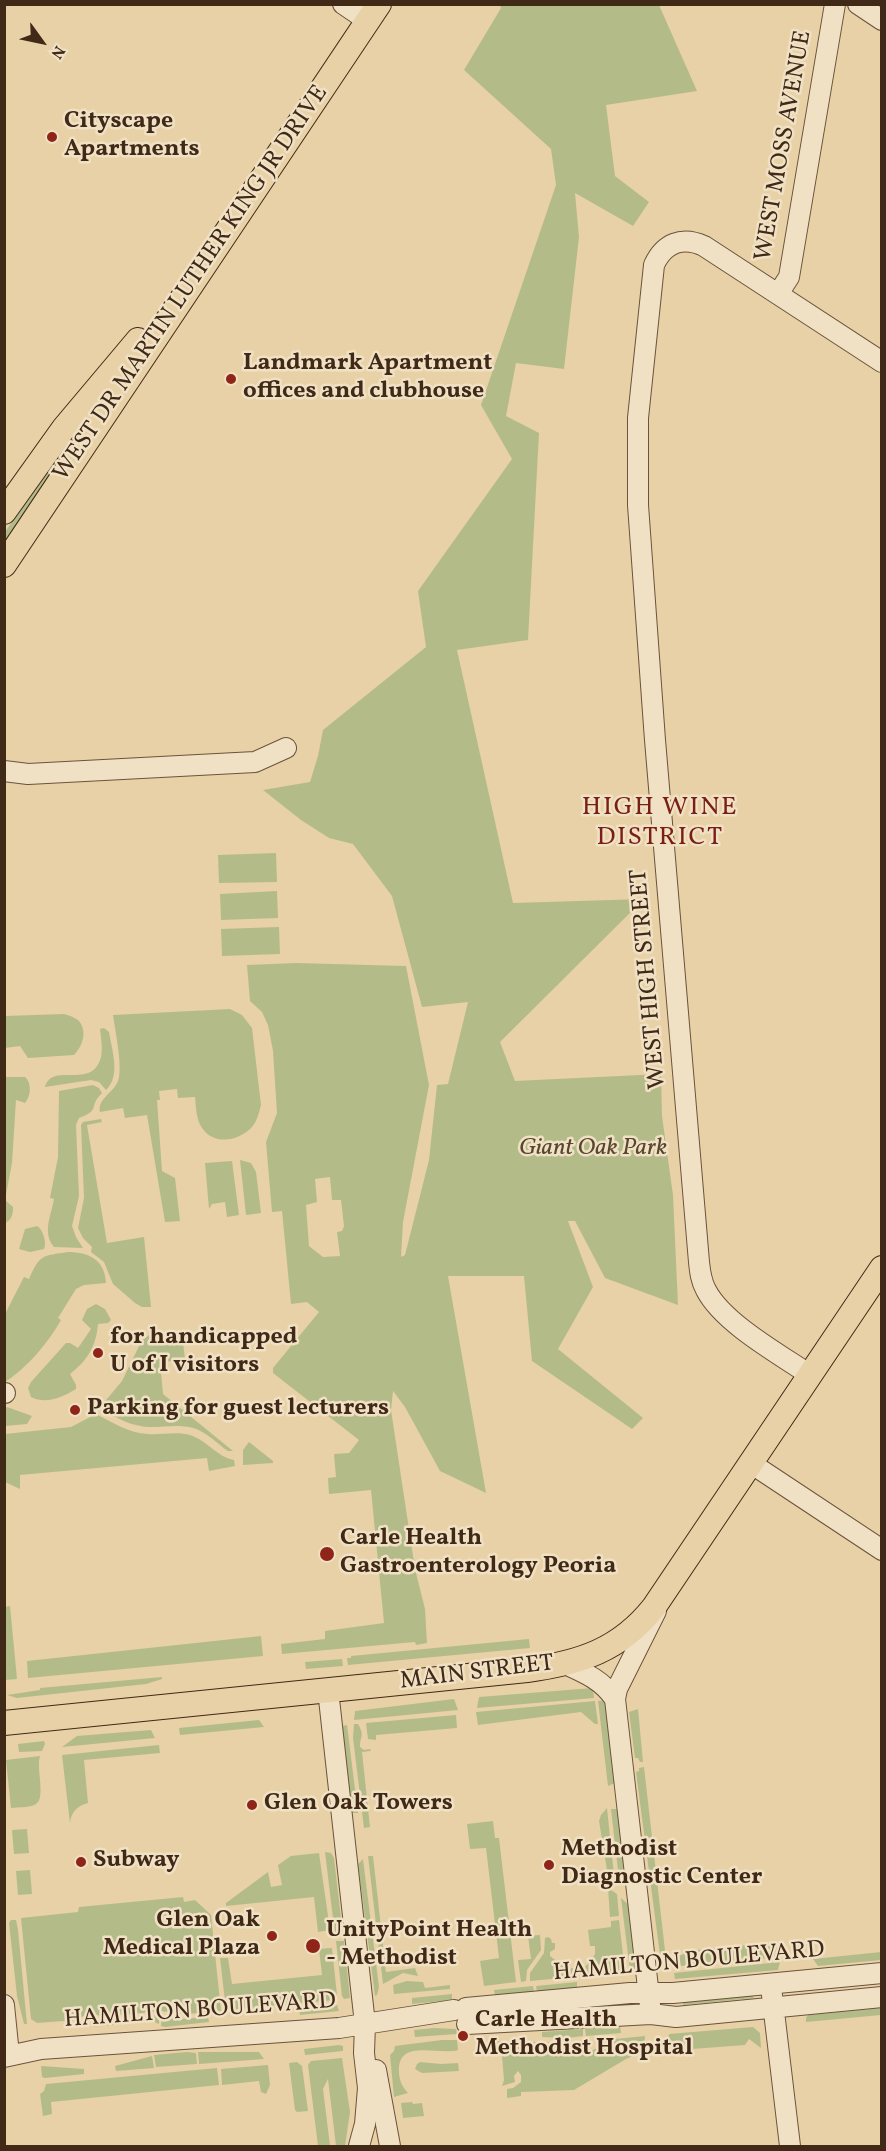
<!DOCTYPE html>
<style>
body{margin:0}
#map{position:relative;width:886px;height:2151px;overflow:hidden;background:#e8d1a6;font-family:Vollkorn,serif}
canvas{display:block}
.frame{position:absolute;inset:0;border:6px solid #412918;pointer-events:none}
.north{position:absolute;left:12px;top:12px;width:60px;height:60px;-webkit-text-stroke:4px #f0e1c5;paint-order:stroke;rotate:123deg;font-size:16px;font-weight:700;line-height:24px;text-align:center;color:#412918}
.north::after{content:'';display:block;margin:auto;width:21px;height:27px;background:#412918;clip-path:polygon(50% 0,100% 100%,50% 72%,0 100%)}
</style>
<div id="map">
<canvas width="886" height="2151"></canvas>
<div class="frame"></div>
<div class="north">N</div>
</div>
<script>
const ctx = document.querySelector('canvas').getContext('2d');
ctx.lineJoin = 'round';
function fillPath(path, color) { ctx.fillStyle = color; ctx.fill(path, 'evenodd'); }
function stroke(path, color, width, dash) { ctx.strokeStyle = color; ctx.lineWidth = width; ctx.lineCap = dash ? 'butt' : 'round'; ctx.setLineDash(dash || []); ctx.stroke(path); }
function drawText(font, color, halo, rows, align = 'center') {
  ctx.font = font + ' Vollkorn,serif'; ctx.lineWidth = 5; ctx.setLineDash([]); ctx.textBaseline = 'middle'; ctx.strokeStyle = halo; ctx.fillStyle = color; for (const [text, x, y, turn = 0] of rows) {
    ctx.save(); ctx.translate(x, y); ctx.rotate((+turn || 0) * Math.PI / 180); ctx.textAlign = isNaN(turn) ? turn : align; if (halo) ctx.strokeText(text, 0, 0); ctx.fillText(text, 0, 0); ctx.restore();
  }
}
fillPath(new Path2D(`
 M500,5H659L697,91L606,105L615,176L649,202L633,226L575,193L579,237L564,369L516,363L506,416L539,433L528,640L457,650L513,903L644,899L500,1042L515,1081L661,1074L662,1116L673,1195L678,1305L605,1278L575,1221H568L593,1287L558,1349L643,1418L632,1429L532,1361L524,1276H448L486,1493L440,1471L405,1407L393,1391L391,1410L415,1569L425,1609L427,1643L416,1645L415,1642L282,1654L281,1644L325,1639V1631L384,1623L371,1490L329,1494L328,1478L336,1477L334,1454L349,1453L359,1440L273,1373V1368L319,1312L307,1302L291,1304L282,1211L272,1212L266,1142L277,1113L273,1051L268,1025L262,1012L250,1001L247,965L296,963L406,966L429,1085L403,1222L401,1257L405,1255L429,1160L437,1085L448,1084L468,1002L422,1007L392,896L353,844L329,838L301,820L263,790L310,782L318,756L323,730L426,647L418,591L512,459L481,405L556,185L551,149L464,70L501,8ZM330,1177L332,1200H341L344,1226L342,1231L337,1232L340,1256L323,1257L309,1246L306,1205L317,1202L315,1179Z
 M58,454L67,460L5,554V532Z
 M276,853L277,882L219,883L218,855Z
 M277,891L278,918L221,920L220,894Z
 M279,927L280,954L222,956L221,929Z
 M230,1009L242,1015L252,1028L261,1105C259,1113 257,1121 252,1127C239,1141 214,1146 202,1128C196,1119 196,1107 195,1097L178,1098L177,1089L159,1091L160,1100H157L162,1171L175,1178L180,1221L165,1222L147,1115L125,1118L123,1108L100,1112C97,1097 117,1092 119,1077C122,1062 115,1030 113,1015Z
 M64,1014C68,1015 74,1017 78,1020C88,1030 83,1046 74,1055L28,1058L20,1046L5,1048V1016Z
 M104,1028L109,1032C112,1051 121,1076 106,1090L99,1082L91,1080L45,1087C52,1061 92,1091 101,1057C103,1049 101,1038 100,1029Z
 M4,1077H25C32,1083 31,1096 25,1103L16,1100L12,1163L5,1200L13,1207C13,1214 12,1220 5,1223Z
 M93,1085L99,1088L102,1093C87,1108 102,1109 79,1118L76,1125L79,1196L72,1226L76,1237L83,1248L54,1247C42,1233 51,1216 54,1199L50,1198L58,1157L59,1091Z
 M101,1119L102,1122L87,1125L107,1243L144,1237L151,1307H142L135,1303L113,1284L104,1262L91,1252L92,1247L83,1238L78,1228L84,1198L81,1125L83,1122Z
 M240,1160L251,1163L256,1172L261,1213L246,1215Z
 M232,1161L239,1215L227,1217L225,1202L212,1204L209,1209L205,1163Z
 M37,1226C43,1229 47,1243 44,1249L30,1252L19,1249L25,1229Z
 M68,1252C89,1252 105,1260 106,1283L84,1285L76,1289L58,1318L61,1320C48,1343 27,1368 5,1382V1314L24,1277L29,1279C40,1254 42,1256 68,1252Z
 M96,1304L105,1309L111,1320L108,1323L98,1324C96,1346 88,1360 70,1374L76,1385V1389C63,1397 46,1405 31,1397L28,1388L31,1382L66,1343H70L78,1348L91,1329L82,1320L87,1309Z
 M154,1332L149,1340L158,1335L182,1333L185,1360L160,1362L163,1394L233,1451H228C216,1443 207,1432 193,1428C179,1424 165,1427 151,1427C133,1427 117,1419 103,1409L102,1405L122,1381L142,1340Z
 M7,1407L32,1416L27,1424L5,1426V1408Z
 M96,1414C114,1423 128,1433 148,1434C162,1435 177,1431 190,1435C208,1441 217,1457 234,1460L235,1466L209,1471L207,1458L20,1475V1489L5,1482V1434L71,1427Z
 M249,1442L273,1461V1463L243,1465V1450Z
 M10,1606L17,1679L5,1680V1607Z
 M261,1636L263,1656L28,1678L27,1661Z
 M529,1639L530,1648L348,1665L347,1658H351V1656Z
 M342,1659L343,1666L306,1669L305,1662Z
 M162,1677V1679L146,1684L17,1698L7,1695L40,1690V1688Z
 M593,1688L594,1698L477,1708L479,1697Z
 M454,1699L458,1710L354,1720L355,1711Z
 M605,1700L615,1783L608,1786L598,1701Z
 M595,1701L598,1724H595L581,1712L478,1725L476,1712Z
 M638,1709L643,1762H640L638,1758H635L629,1712Z
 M456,1715L457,1728L376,1735V1740L368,1739L366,1723Z
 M259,1720L264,1727L180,1735L179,1728Z
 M354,1724H358C365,1736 360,1736 360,1747L364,1750L370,1749L371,1751L362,1752L370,1827L364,1828L353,1738Z
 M347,1725L358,1813H352L342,1726Z
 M151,1730L155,1738L62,1747L77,1736Z
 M44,1741L45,1744L42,1751L19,1752L18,1744Z
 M159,1745L160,1753L84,1760L88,1803C77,1806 71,1812 70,1823L62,1755Z
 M40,1756C36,1769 46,1798 36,1804C30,1808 18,1807 11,1808L6,1760Z
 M644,1767L667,1968L658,1969L660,1955L636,1772L639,1771V1768Z
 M607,1808L614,1875L607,1870L599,1821L601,1815Z
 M611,1809H618L625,1882L619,1879Z
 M493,1821L495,1838H499L516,1982L484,1986L480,1961L499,1958L486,1848L470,1849L467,1824Z
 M27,1829L29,1853L14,1854L12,1830Z
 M325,1852L331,1853L334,1858L343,1935H335Z
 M319,1853L330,1930L318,1932L314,1897L226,1906V1903L268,1872L271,1887L282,1885L278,1865L291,1856Z
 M368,1856H373L386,1972L415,1968L418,1976L403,1973L383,1984Z
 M363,1859L379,1987L377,1995L375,1996L358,1864Z
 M30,1870L32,1894L18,1895L16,1871Z
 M608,1888L617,1894L619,1916L610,1917Z
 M183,1897L184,1902L195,1900L211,1915L221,2011L187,2014L160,2011L104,2017L90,2013L76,2020L37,2023L31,2019L21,1918L78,1912L79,1907Z
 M621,1898L629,1905L636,1970L630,1971Z
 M11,1920H16L18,1930L27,2024H24L17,1996L9,1923Z
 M619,1920L625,1972L591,1975L584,1972H575L563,1978L530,1981V1973L544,1953L545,1938L548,1937L551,1939L552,1943H555V1949L550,1952V1956L567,1969L586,1966L595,1954V1946H590L588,1930L611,1927V1921Z
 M540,1935L541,1950L527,1970L526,1981L521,1982L518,1960L531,1959L528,1936Z
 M336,1941H344L350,1998L344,1999L342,1996Z
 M778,1942L779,1957L682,1966L678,1964L676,1956L682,1955L686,1951Z
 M332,1948L337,1995L335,2000L226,2010L220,1958H228L232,1984L322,1975L319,1949Z
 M881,1952V1960L818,1966L813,1959Z
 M780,1962L778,1970L675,1979L674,1973Z
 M407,1981L423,1982L425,1988L450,1985V1989L394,1994L393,1985Z
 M577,1982V1988L537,1992L536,1986Z
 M533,1986L534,1992L495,1996L494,1990Z
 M754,1993L753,1998L683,2005V2001Z
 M452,1994V2000L412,2004V1998Z
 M337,2005L339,2011L300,2015L299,2008Z
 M881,2008V2015L806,2022V2018L808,2015Z
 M159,2016V2024L152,2021L93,2027L92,2023Z
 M162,2016L181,2019L208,2017L209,2022L165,2027L161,2026Z
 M620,2026L621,2033L586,2036L585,2029Z
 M753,2027L760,2033L761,2048L749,2039L745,2045L679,2050L671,2046L668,2040L669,2034Z
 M434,2028L456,2029L457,2034L415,2037L414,2030Z
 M583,2029V2036L567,2038L542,2037V2032Z
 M645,2036L644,2051L626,2059L574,2090L521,2092V2096L507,2098V2089L513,2088L521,2082V2075L518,2071L514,2076L515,2082L502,2086L504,2080L502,2056L504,2053L509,2055L510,2052L503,2045L499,2051L497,2048V2041L568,2043L575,2051C588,2054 597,2050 605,2040Z
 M442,2040H457L458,2050C439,2056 398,2038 399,2071C399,2080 402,2087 408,2093L394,2097L390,2055L394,2051L395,2046Z
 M339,2045L343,2046V2051L305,2055L304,2049Z
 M187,2052L196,2053L197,2064L156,2067L154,2055Z
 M198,2052H259L264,2059L199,2064Z
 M152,2056L154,2068L116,2071L115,2066Z
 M342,2058L350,2112L345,2146H336L328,2079L323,2089L330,2146H318L308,2065L311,2061Z
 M297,2062L302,2066L308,2111L297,2112L295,2110L289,2063Z
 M420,2062L441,2064L458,2063L459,2071L422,2073L415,2069L417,2064Z
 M268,2065L270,2085L266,2094L261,2092L259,2081L222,2085L221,2069Z
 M41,2066L84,2069V2074L45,2078L42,2077Z
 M217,2068L219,2085L51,2102L52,2114L43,2116L40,2094L44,2091L46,2084Z
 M412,2102L413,2104L422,2103L424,2116L403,2118L401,2103Z`), '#b3bc89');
const minor = new Path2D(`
 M343,4L368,21
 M858,4L882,20
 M778,294L789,277L835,4
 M4,771L28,774L255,762L286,748
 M810,1375C779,1354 723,1323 706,1290C701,1281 700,1272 699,1262L655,740L638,505V418L654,265C664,243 682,236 704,246L882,362
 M4,1393H5
 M752,1464L882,1550
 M565,1664C585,1673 602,1680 615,1699
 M328,1690L365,2024L364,2053L368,2088L365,2124L359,2146
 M772,1995L790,2146
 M4,2005L9,2055
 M466,2008L630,1993H673L882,1973
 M651,2014L615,1699L617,1689L656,1611
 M467,2024L651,2014L676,2017L882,1997
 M4,2057L41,2049L339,2028L454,2010
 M376,2070L390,2146`);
const major = new Path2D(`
 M4,512L64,428L138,340
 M4,565L379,4
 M4,1723L527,1670C580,1663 620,1650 654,1607L882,1268`);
stroke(minor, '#6b533c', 22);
stroke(major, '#412918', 26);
stroke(minor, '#f0e1c5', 20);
stroke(major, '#e8d1a6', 24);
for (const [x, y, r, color] of [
 [52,137,6,"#8f2418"],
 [231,379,6,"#8f2418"],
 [98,1353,6,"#8f2418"],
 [75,1410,6,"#8f2418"],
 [327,1554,8,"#8f2418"],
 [252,1805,6,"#8f2418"],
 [81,1862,6,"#8f2418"],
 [549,1865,6,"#8f2418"],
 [272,1936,6,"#8f2418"],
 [313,1946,8,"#8f2418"],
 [463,2036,6,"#8f2418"]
]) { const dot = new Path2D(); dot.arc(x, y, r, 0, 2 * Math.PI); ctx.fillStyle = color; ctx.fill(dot); stroke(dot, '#f0e1c5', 2); }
drawText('bold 24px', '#412918', '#f0e1c5', [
 ["Cityscape",64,123],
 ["Apartments",64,151],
 ["Landmark Apartment",243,365],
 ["offices and clubhouse",243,393],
 ["for handicapped",110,1339],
 ["U of I visitors",110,1367],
 ["Parking for guest lecturers",87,1410],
 ["Carle Health",340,1540],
 ["Gastroenterology Peoria",340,1568],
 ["Glen Oak Towers",264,1805],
 ["Methodist",561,1851],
 ["Diagnostic Center",561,1879],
 ["Subway",93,1862],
 ["Glen Oak",260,1922,"right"],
 ["Medical Plaza",260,1950,"right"],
 ["UnityPoint Health",326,1932],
 ["- Methodist",326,1960],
 ["Carle Health",475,2022],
 ["Methodist Hospital",475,2050]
], 'left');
drawText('24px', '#412918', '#f0e1c5', [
 ["WEST MOSS AVENUE",785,146,-80],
 ["WEST DR MARTIN LUTHER KING JR DRIVE",192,284,-56],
 ["WEST HIGH STREET",650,979,-95],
 ["MAIN STREET",477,1674,-7],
 ["HAMILTON BOULEVARD",689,1963,-5],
 ["HAMILTON BOULEVARD",200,2012,-4]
]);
drawText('italic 24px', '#58462f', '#f0e1c5', [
 ["Giant Oak Park",593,1150]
]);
ctx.letterSpacing = '1.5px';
drawText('26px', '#7a1f14', '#f0e1c5', [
 ["HIGH WINE",660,809],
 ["DISTRICT",660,839]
]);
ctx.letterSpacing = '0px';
</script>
